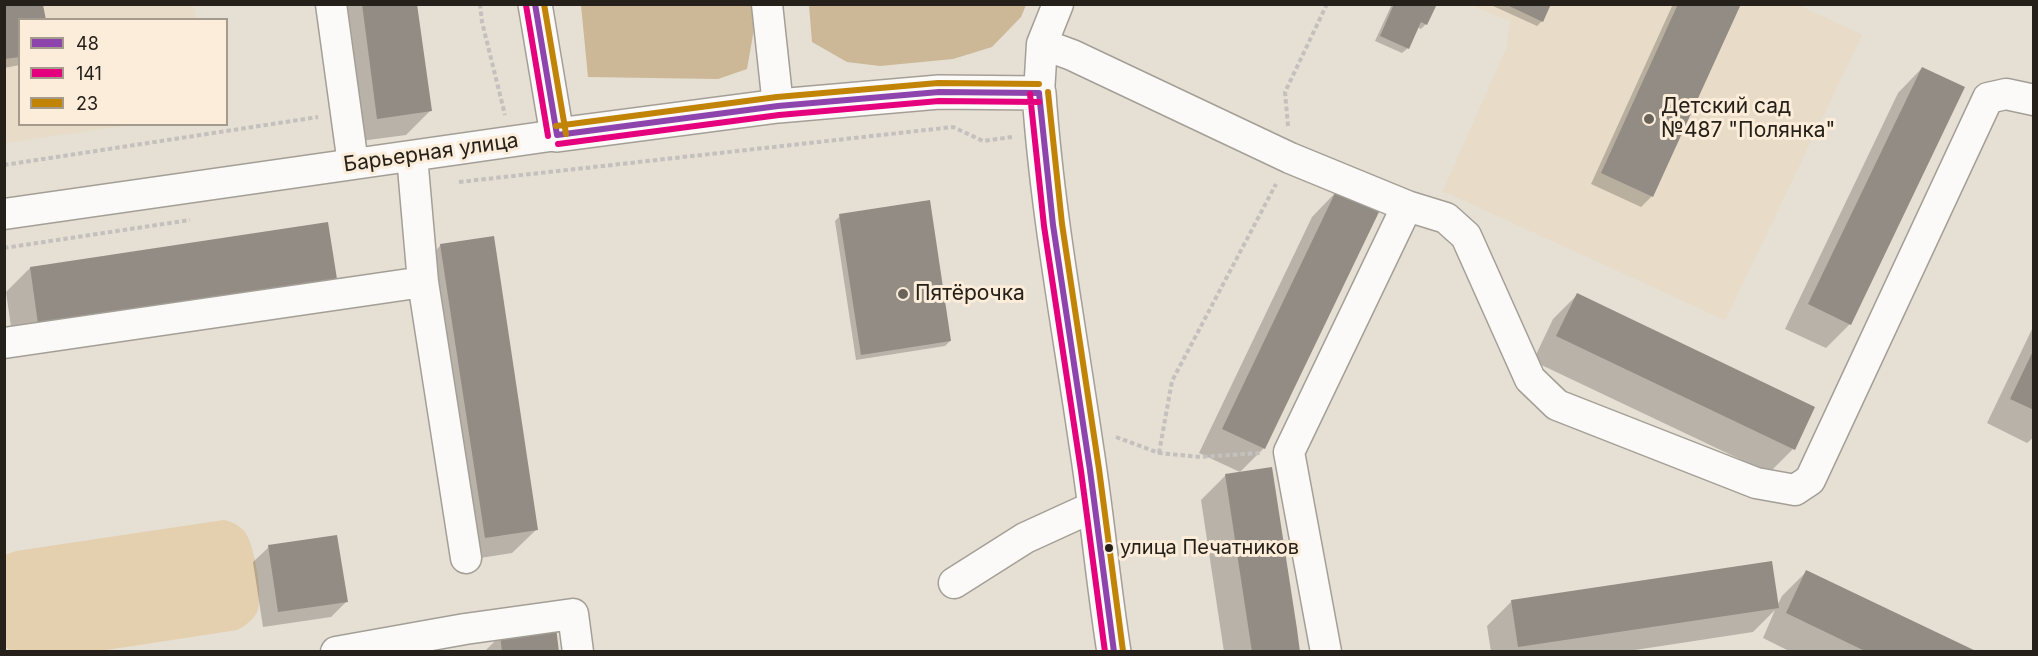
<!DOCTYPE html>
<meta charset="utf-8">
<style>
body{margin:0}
#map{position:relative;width:2038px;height:656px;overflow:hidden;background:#e6dfd4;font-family:Inter,sans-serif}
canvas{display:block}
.frame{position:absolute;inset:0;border:6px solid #252019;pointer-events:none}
.legend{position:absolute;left:18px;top:18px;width:210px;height:108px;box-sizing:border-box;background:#fbedd9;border:2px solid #a59b8c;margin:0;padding:8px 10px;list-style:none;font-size:18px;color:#252019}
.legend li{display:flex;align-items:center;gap:12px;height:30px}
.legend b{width:30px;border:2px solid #a59b8c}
</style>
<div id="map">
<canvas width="2038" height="656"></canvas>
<div class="frame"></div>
<ul class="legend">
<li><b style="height:8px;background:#8e44ad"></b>48</li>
<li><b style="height:8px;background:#e5007d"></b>141</li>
<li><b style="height:8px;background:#c28406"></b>23</li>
</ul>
</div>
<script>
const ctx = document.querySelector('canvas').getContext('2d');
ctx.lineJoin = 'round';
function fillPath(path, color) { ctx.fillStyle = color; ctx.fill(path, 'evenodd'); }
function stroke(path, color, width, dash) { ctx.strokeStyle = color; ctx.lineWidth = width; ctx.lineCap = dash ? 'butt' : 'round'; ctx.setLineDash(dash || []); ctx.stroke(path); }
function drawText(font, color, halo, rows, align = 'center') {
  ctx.font = font + ' Inter,sans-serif'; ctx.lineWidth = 6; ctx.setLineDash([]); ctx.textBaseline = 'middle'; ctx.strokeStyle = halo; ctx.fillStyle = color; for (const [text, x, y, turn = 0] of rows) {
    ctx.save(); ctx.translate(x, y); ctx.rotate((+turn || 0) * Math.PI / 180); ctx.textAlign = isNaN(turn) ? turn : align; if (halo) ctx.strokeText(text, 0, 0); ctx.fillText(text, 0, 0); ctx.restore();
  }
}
fillPath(new Path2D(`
 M5,5H193L196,19L20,20V124L130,125L5,143Z
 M1470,5H1799L1862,35L1725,320L1443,191L1507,47L1510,21Z`), '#e8dbc7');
fillPath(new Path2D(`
 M224,520C232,522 239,525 244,531C254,541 264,599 257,612C253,620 245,626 237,630L100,651H10L5,646V555L16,551Z`), '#e4cfae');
fillPath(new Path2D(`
 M581,5H752L754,29L747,69L718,79L588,77Z
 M809,5V4L1026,5L1021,17L992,47L953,59L880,66L847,62L812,42Z`), '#ccb796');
fillPath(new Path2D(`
 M4,4H42L44,20H20V65L4,68Z
 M335,4H416L430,111L406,135L353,142Z
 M1392,4H1435L1426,24L1421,29L1417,27L1408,48L1402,53L1375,41Z
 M1493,4H1550L1542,21L1537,26L1493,6Z
 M1673,4H1739L1652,196L1641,207L1591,184Z
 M1922,68L1850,324L1826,348L1785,329L1898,93Z
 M1336,192L1264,448L1240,472L1199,453L1312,217Z
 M840,216L950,341L945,346L856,360L835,221Z
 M441,245L537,529L512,553L461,561L417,270Z
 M30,268L335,278L311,303L14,348L6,292Z
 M1577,295L1793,449L1769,473L1533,361L1553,319Z
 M2034,325V437L2027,443L1987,423Z
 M1226,475L1299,652H1224L1201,500Z
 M269,547L346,602L331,617L263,627L253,562Z
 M1806,572L1974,652H1791L1763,638L1775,610L1753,632L1622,652H1491L1487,626L1512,601L1777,606L1782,596Z
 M501,635L558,652H484Z`), '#0003');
fillPath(new Path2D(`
 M362,4H417L432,111L377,119Z
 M1394,4H1437L1427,25L1421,22L1409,49L1380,36Z
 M1505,4H1551L1543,22Z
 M1678,4H1741L1653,197L1601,173Z
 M4,5H43L46,20H20V57L4,59Z
 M1922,67L1965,87L1851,325L1808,304Z
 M1336,191L1379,212L1265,449L1222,429Z
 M930,200L951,341L861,355L839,214Z
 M328,222L337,279L38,324L30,267Z
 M494,236L538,530L485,538L440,244Z
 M1577,293L1815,407L1795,450L1556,336Z
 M2034,349V410L2010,399Z
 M1272,467L1297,629L1300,652H1252L1225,474Z
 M337,535L348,602L278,612L268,545Z
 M1772,561L1779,608L1518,647L1511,600Z
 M1806,570L1978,652H1867L1786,613Z
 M556,627L559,652H502L500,634Z`), '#928c84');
const minor = new Path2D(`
 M331,4L353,164
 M767,4L778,106
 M1042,44L1072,55L1290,158L1407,206L1289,452L1326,652
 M1039,93L1042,44L1058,4
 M1407,206L1446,218L1466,236L1530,379L1557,405L1756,483L1795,490L1810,480L1988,98L2006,94L2034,100
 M4,214L557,135
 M423,282L466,558
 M4,343L423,282L412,156
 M954,583L1025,538L1095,506
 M336,652L465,629L573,614L578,652`);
const major = new Path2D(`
 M535,4L557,135L778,106L939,92L1039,93C1047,211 1069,327 1086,444C1097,513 1103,583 1114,652`);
stroke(minor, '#a49f96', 33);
stroke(major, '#a49f96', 36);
stroke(new Path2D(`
 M480,4L482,22L505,115
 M1288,126L1285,92L1327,4
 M4,165L318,117
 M459,182L953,127L983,141L1012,137
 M4,248L190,220
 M1116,437L1159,453L1200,457L1261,453
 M1159,453L1172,381L1276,184`), '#c3c0bd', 4, [4.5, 3]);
stroke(minor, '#fbfaf9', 30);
stroke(major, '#fbfaf9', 33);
stroke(new Path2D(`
 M535,4L557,135
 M1039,93L1053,225L1090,470L1114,652
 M557,135L778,106L939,92L1039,93`), '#8e44ad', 6);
stroke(new Path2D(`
 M526,5L548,136
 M1030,94L1044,226L1081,471L1105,652
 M558,144L779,115L939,101L1039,102`), '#e5007d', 6);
stroke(new Path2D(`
 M544,4L566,134
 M1048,92L1062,224L1099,469L1123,651
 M556,126L777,97L938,83L1039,84`), '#c28406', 6);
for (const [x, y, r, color] of [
 [1649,119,6,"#69635a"],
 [903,294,6,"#69635a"],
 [1109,548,5,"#252019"]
]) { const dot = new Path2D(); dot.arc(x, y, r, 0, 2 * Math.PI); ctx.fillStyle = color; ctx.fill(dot); stroke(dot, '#fbedd9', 2); }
drawText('20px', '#252019', '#fbedd9', [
 ["улица Печатников",1120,548]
], 'left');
drawText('21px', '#252019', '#fbedd9', [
 ["Детский сад",1661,107],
 ["№487 \"Полянка\"",1661,131],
 ["Пятёрочка",915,294]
], 'left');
drawText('21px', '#252019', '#fbedd9', [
 ["Барьерная улица",431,153,-8]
]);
</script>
